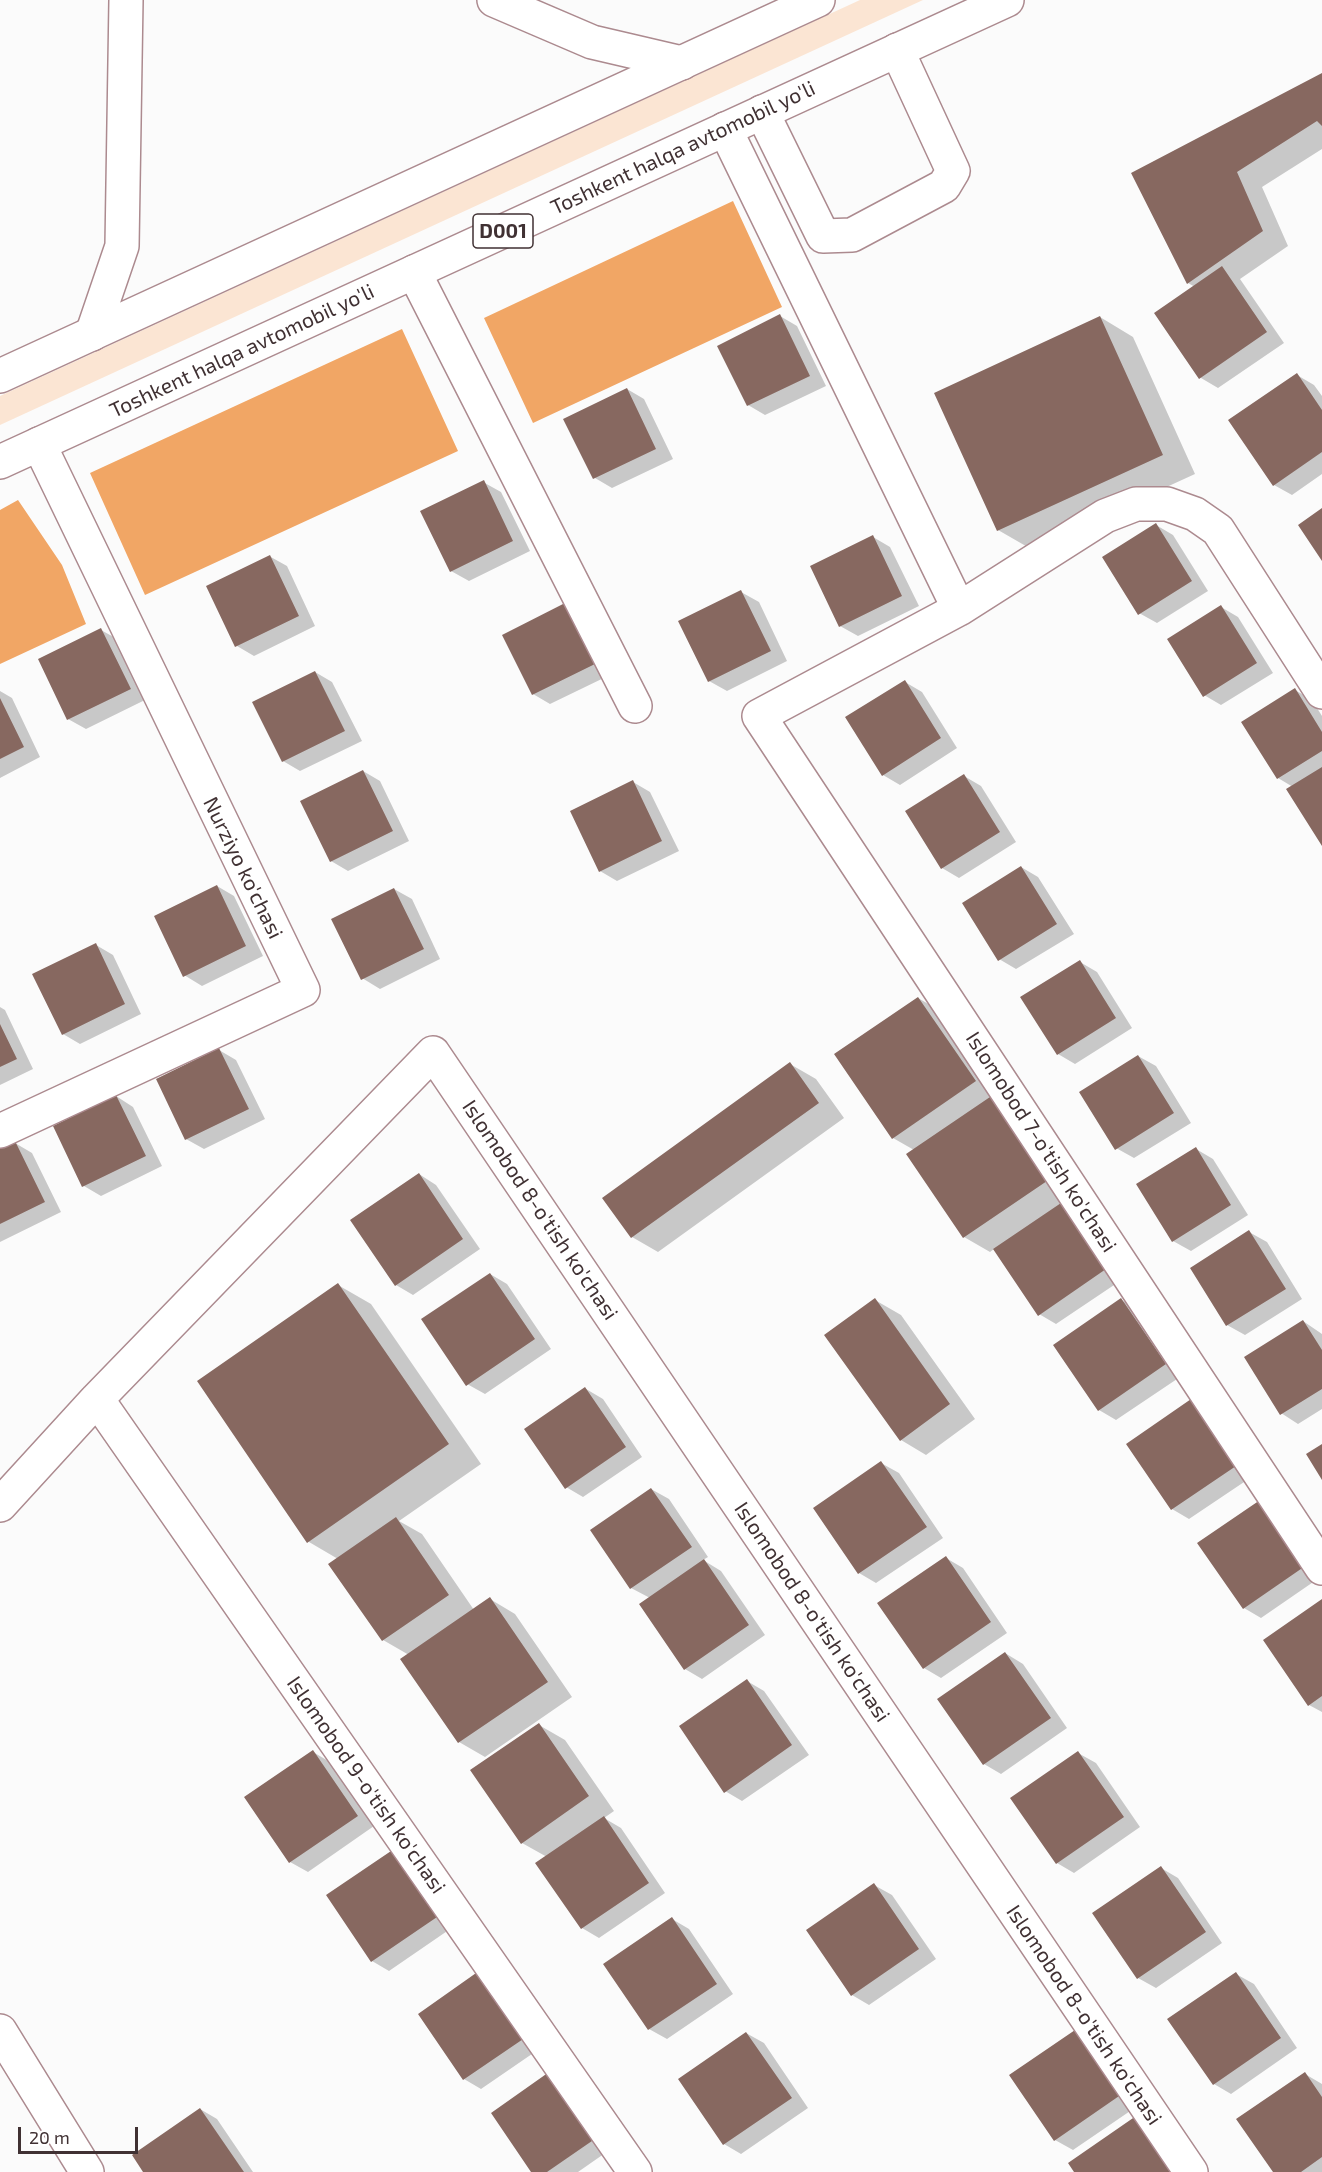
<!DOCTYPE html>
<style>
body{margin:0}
#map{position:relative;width:1322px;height:2172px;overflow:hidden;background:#fbfbfb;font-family:"Exo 2",sans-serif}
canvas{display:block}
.scale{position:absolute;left:18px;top:2127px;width:120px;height:27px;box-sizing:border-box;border:3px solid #403133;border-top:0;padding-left:8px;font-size:18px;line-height:21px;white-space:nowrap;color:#403133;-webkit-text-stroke:4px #fff;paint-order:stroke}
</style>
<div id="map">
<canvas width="1322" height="2172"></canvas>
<div class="scale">20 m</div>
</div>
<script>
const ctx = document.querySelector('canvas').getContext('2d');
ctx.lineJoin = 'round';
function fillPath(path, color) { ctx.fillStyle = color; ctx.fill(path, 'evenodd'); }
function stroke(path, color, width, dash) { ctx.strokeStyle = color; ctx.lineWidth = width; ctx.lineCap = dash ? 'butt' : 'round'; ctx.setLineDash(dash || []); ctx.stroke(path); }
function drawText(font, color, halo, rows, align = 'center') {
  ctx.font = font + ' "Exo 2",sans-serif'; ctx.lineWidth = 6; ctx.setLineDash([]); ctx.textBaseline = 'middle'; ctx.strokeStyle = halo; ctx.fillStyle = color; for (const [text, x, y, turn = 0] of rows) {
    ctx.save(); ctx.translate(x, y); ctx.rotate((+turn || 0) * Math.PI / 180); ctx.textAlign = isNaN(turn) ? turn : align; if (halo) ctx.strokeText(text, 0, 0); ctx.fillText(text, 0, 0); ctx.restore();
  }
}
fillPath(new Path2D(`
 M860,0H923L0,425V396Z`), '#fbe5d3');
fillPath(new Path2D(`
 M733,201L782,307L533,423L484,318Z
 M402,329L458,451L145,595L90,473Z
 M18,500L62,565L86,624L0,664V510Z`), '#f1a665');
fillPath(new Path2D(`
 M1322,75V149L1262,187L1288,246L1240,279L1284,343L1218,388L1201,378L1156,314L1195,287L1188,283L1133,173Z
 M780,316L797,326L826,386L765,415L748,405Z
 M1100,317L1133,337L1195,474L1031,549L998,530Z
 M1297,375L1314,385L1322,396V474L1292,495L1274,485Z
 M627,389L644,399L673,459L612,488L595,478L565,419Z
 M483,482L501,492L530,551L469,581L451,571Z
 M1156,525L1173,535L1208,591L1157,623L1139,613Z
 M873,537L890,547L919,606L858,636L840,626Z
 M269,556L287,566L315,626L254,656L237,646Z
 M741,592L759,602L787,661L727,691L709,681Z
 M565,605L612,674L550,704L533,694Z
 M1221,607L1238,617L1273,673L1221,705L1204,695Z
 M101,630L119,640L147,699L86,729L68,719Z
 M315,672L332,682L362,741L300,771L283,761Z
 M905,682L922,692L957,748L900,785L883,775Z
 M1295,690L1312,700L1322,716V843L1293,787L1278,778Z
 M0,691L12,698L40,757L0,778Z
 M363,771L380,781L409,841L348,871L331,861Z
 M964,776L981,786L1016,842L959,878L942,868Z
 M633,782L650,792L679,851L617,881L600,871Z
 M1021,867L1038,877L1074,934L1016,969L999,959Z
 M217,886L234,896L263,956L202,986L184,975Z
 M394,889L412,899L440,959L380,989L362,978Z
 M96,945L113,955L141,1014L80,1044L63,1034Z
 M1080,962L1097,972L1132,1028L1075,1064L1058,1054Z
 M918,998L944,1013L1072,1196L1060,1204L1123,1279L1056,1324L1039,1314L994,1249L990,1252L964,1237L908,1154L914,1150L893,1138Z
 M0,1007L5,1010L33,1069L0,1085Z
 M219,1050L236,1060L265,1119L204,1149L186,1139Z
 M1138,1056L1156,1066L1191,1123L1134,1158L1116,1148Z
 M790,1064L816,1079L844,1118L658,1252L632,1237Z
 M116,1096L133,1107L162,1166L101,1196L84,1186Z
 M15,1143L32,1153L61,1212L0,1242V1150Z
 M1196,1149L1213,1159L1248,1215L1191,1251L1173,1241Z
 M419,1174L436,1185L480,1249L413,1295L396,1285Z
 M1249,1232L1267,1242L1302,1299L1245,1335L1227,1325Z
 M490,1274L507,1284L551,1349L485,1394L467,1384Z
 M338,1285L371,1304L481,1464L399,1521L422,1534L474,1610L490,1599L515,1614L572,1697L485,1757L459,1742L409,1655L383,1640L331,1564L338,1559L309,1542Z
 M875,1300L901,1315L975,1419L926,1455L901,1440Z
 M1121,1300L1139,1310L1183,1375L1116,1420L1099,1410Z
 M1303,1321L1322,1334V1409L1298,1424L1281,1413Z
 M586,1389L603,1399L642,1457L583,1497L566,1487Z
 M1212,1409L1256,1474L1189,1519L1172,1509Z
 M881,1463L899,1473L943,1538L876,1583L859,1573Z
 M651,1489L669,1499L708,1557L703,1560L721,1571L765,1635L702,1679L685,1669L650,1598L631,1588Z
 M1266,1498L1322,1576L1261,1618L1244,1608Z
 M946,1558L963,1568L1007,1633L941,1678L924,1668Z
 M1322,1601V1712L1309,1705Z
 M1005,1653L1023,1664L1067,1728L1001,1774L984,1764Z
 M747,1681L764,1691L809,1755L742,1801L725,1791Z
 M539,1725L565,1740L614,1811L604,1818L621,1828L665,1893L599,1938L582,1928L547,1857L522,1843Z
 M313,1752L330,1762L374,1826L308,1872L290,1862Z
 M1078,1753L1096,1763L1140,1827L1074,1873L1057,1863Z
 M394,1850L456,1925L389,1971L372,1961Z
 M1161,1868L1178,1878L1222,1943L1156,1988L1138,1978Z
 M874,1885L892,1895L936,1959L869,2005L852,1995Z
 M672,1919L689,1929L733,1994L667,2039L649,2029L605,1965Z
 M1236,1974L1254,1984L1297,2048L1231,2094L1214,2084Z
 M420,2014L548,2043L481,2089L464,2079Z
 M1078,2030L1139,2105L1073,2150L1055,2140L1011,2076Z
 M746,2033L764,2043L808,2108L741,2154L724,2144Z
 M560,2067L621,2142L578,2172H533Z
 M1305,2074L1322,2084V2172H1274Z
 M200,2109L217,2119L253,2172H145Z`), '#0003');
fillPath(new Path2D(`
 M1322,73V126L1317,121L1237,172L1263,231L1187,284L1131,173Z
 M1222,266L1267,332L1199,379L1154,313Z
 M780,314L810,376L747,406L717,346Z
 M1100,316L1163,455L997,531L934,393Z
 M1297,373L1322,410V452L1273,486L1228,420Z
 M627,388L656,449L593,479L563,419Z
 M484,480L513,541L450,572L420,511Z
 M1322,508V561L1298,525Z
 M1156,523L1192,581L1138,615L1102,557Z
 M873,535L902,596L839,627L810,566Z
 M270,555L299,616L235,647L206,586Z
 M741,590L771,651L708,682L678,621Z
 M565,603L595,664L532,695L502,635Z
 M1221,605L1257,663L1203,697L1167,639Z
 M101,628L131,689L67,720L38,659Z
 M315,671L345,731L282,762L252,702Z
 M905,680L941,738L882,776L845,717Z
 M1295,688L1322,732V751L1277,779L1241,722Z
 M0,698L24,747L0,759Z
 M1322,767V846L1286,789Z
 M363,770L393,831L330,862L300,801Z
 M964,774L1000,832L941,869L905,811Z
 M633,780L662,841L599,872L570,811Z
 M1021,866L1057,924L998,961L962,903Z
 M217,885L246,946L183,977L154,916Z
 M394,888L424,949L361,980L331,919Z
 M96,943L125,1004L62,1035L32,974Z
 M1080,960L1116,1018L1057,1055L1020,997Z
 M918,997L976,1081L892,1139L834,1054Z
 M0,1024L17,1059L0,1067Z
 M219,1048L249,1109L185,1140L156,1079Z
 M1138,1055L1174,1113L1115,1150L1079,1092Z
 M790,1062L819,1103L631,1238L602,1198Z
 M116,1095L146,1156L82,1187L53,1126Z
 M990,1097L1047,1181L963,1238L906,1154Z
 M15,1141L45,1202L0,1224V1148Z
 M1196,1147L1231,1205L1172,1242L1136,1184Z
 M419,1173L463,1239L395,1286L350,1220Z
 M1061,1203L1106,1269L1038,1316L993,1249Z
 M1249,1230L1286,1289L1226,1326L1190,1268Z
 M490,1273L535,1339L466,1386L421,1319Z
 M338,1283L449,1444L307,1543L197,1381Z
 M875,1298L950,1404L900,1441L824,1335Z
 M1121,1298L1166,1364L1098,1411L1053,1345Z
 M1303,1320L1322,1350V1389L1280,1415L1244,1357Z
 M585,1387L626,1447L565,1489L524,1429Z
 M1194,1397L1239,1464L1171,1510L1126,1444Z
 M1322,1444V1480L1306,1454Z
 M881,1461L927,1527L858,1574L813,1508Z
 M651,1488L692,1547L630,1589L590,1530Z
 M1266,1496L1311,1562L1243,1609L1197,1543Z
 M396,1517L449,1595L382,1641L328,1564Z
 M946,1556L991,1622L923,1669L877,1603Z
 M704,1559L749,1625L684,1670L639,1604Z
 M490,1597L548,1682L458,1743L400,1659Z
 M1322,1599V1696L1308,1706L1263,1640Z
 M1005,1652L1051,1718L983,1765L937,1699Z
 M747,1679L792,1745L724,1793L679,1726Z
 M539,1723L589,1796L521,1844L470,1770Z
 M313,1750L358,1816L289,1863L244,1797Z
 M1078,1751L1124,1817L1056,1864L1010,1798Z
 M604,1816L649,1883L581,1929L535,1863Z
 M394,1849L440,1915L371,1962L326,1895Z
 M1161,1866L1206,1932L1137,1979L1092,1913Z
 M874,1883L919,1949L851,1996L806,1930Z
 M672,1917L717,1984L648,2030L603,1964Z
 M486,1966L532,2033L463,2080L418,2014Z
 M1236,1972L1281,2038L1213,2085L1167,2019Z
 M1078,2028L1122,2094L1054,2141L1009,2075Z
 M746,2032L792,2098L723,2145L678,2079Z
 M559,2065L605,2132L547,2172H531L491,2113Z
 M1305,2072L1322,2097V2157L1301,2172H1273L1236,2119Z
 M200,2108L244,2172H143L132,2155Z
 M1136,2116L1175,2172H1074L1068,2163Z`), '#876860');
const minor = new Path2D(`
 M494,0L592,42L682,63
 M762,112L823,236L852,235L944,186L953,171L897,50
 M725,129L959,609
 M414,272L635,706
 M92,334L122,246L126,0
 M1322,692L1218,530L1195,514L1167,504H1136L1105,516L959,609L759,716L1322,1568
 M0,1131L303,990L39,444
 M97,1399L635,2172
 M0,1505L97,1399L433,1053L1191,2172
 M0,2031L87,2172`);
const highway = new Path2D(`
 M0,376L818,0
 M0,462L1007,0`);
stroke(minor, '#ac8a8f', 36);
stroke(highway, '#ac8a8f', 36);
stroke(minor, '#fff', 33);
stroke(highway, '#fff', 33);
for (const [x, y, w] of [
 [503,231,60]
]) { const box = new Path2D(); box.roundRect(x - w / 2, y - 17, w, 34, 4.5); ctx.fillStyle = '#fff'; ctx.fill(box); stroke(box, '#403133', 1.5); }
drawText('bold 20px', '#403133', null, [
 ["D001",503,231]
]);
drawText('21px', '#403133', '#fff', [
 ["Toshkent halqa avtomobil yo'li",683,148,-25],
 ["Toshkent halqa avtomobil yo'li",242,351,-25],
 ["Nurziyo ko'chasi",243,868,64],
 ["Islomobod 7-o'tish ko'chasi",1041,1142,57],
 ["Islomobod 8-o'tish ko'chasi",540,1210,56],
 ["Islomobod 8-o'tish ko'chasi",812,1612,56],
 ["Islomobod 9-o'tish ko'chasi",366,1785,55],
 ["Islomobod 8-o'tish ko'chasi",1084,2015,56]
]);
</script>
